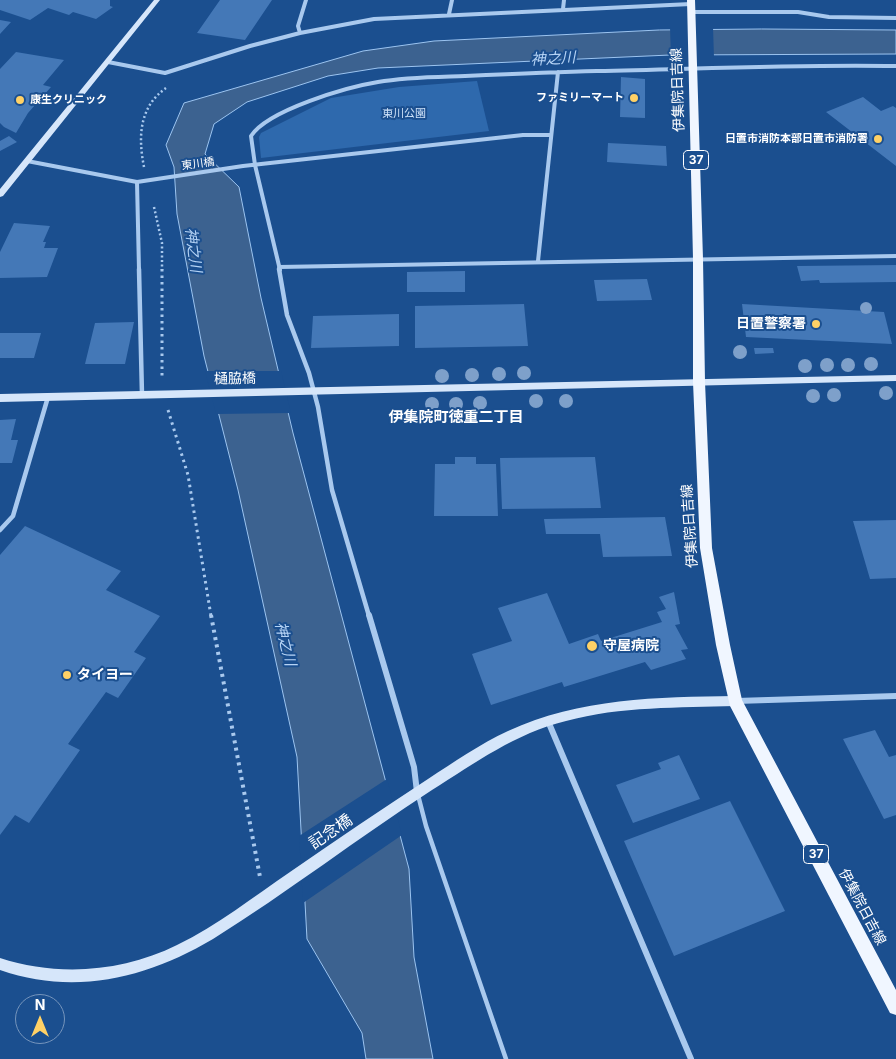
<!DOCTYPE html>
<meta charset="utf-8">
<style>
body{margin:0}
#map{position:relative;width:896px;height:1059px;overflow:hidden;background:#1b4f8f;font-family:Inter,sans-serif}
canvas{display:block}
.north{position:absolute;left:15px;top:994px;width:50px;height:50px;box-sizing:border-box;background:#1b4f8f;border:1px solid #7695bc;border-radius:50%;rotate:0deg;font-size:14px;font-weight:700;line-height:20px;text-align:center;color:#fff}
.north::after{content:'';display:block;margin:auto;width:18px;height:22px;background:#ffd166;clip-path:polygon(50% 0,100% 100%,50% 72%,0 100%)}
</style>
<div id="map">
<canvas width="896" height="1059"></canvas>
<div class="north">N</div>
</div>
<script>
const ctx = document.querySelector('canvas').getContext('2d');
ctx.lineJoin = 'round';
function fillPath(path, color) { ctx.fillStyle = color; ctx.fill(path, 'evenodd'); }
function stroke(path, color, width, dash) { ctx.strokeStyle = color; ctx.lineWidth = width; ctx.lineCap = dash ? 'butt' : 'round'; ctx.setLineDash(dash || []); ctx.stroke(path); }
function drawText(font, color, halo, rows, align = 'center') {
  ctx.font = font + ' Inter,"Noto Sans JP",sans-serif'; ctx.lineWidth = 4; ctx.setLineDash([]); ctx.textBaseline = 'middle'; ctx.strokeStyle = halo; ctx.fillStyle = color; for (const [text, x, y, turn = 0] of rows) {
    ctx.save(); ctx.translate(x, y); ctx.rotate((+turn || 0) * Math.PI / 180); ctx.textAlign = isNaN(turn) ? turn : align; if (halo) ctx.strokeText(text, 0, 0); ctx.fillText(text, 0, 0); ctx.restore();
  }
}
fillPath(new Path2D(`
 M477,81L489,131L261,158L259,137L261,133L331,98L399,87Z`), '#2e69ad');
const water = new Path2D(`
 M762,29L896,30V54L670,55L378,68L328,76L247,102L214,124L205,154L239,187L261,298L293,433L409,869L414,957L433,1059H366L362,1033L307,939L297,757L238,490L204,356L177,214L174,167L166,145L184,103L363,51L434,41L659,30Z`);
fillPath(water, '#3c6290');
stroke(water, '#9cc4f0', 1);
fillPath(new Path2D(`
 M670,27H713L714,58H671Z
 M205,371H281L291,413L216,414Z
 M387,779L402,835L303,903L299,836Z`), '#1b4f8f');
fillPath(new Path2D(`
 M0,0H110V6L113,7L96,19L73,12L69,15L48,8L30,20L0,10Z
 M220,0H272L245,40L197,33Z
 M0,20L11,22L0,34Z
 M16,52L64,60L43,85L51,87L28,113L16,133L4,127L0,123V69Z
 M621,77L645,79V118L620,117Z
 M863,97L881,111L893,106L896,108V166L826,112Z
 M9,136L17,142L0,151V141Z
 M608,143L666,146L667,166L607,162Z
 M14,223L50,226L43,242H46L44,248H58L47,277L0,278V252Z
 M896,265V282L820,283L819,280L801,281L797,266Z
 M465,271V292H407V272Z
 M647,279L652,300L597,301L594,280Z
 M524,304L528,346L415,348V306Z
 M742,304L884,312L892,344L746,337Z
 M399,314V346L311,348L313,316Z
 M134,322L125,364H85L95,323Z
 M0,333H41L34,358H0Z
 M754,348H773L774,353L755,354Z
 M16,419L11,440H18L12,463H0V420Z
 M455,457H476V464H496L498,516H434L435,464H455Z
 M595,457L601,508L502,509L500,458Z
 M665,517L672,556L603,557L600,534H546L544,519Z
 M896,520V578L870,579L853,521Z
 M25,526L121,571L106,590L160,616L134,652L146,658L118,698L106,692L68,744L80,750L29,823L15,815L0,835V555Z
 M674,592L680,624L675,625L688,649L681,650L686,659L651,670L645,662L564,687L562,682L491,705L472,654L512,641L498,608L547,593L569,644L598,634L601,641L662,622L657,612L666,609L659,597Z
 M875,730L889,757L896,755V815L884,819L843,739Z
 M679,755L700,799L633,823L616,785L661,769L658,763Z
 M730,801L785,911L674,956L624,841Z`), '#4478b7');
stroke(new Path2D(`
 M144,167C138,137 139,107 166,88
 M154,207L162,243V270`), '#a9c9ee', 2.5, [2, 2.5]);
stroke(new Path2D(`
 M162,269V378
 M168,410L188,475L211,616`), '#a9c9ee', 3, [2.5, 4]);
stroke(new Path2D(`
 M211,615L260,877`), '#a9c9ee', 4, [3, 4.5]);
stroke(new Path2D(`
 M418,795L426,826L506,1059`), '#a9c9ee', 4.5);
stroke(new Path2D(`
 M563,9L564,0
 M692,12H798L829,17L896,18
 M449,14L452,0
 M300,33L298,26L306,0
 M108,62L165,73L250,46L300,33L374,19L691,4
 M27,161L137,182L243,166L523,135H550
 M137,182L139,270
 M538,261L558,72
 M279,267L896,256
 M280,270L255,165L251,136C268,110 347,87 378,82C406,77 436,77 465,76C509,74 553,72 597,71C697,69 796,64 896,66`), '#a9c9ee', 4);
stroke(new Path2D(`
 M139,269L142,395
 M279,269L287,315L309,373L318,407L332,490L369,616
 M0,530L13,516L48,397`), '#a9c9ee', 4.5);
stroke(new Path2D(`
 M369,615L414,767L417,792
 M736,701L896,696
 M548,721L691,1059`), '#a9c9ee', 6);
fillPath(new Path2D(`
 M154,0H160L3,196L0,197V189Z
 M896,375V381L0,402V394Z
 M735,696L739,697L741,701L739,705L735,706C679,708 621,706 566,721C516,733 475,763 432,790C358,838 288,892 213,939C147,978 75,996 0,970V958C58,977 123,972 177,945C218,925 253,897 290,872C336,840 382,809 428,779C454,762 480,744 508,731C580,698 657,697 735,696Z`), '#d6e6fa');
fillPath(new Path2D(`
 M687,0H695L703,259L705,382L712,548L730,645L742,700L896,990V1015L890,1013L730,706L716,645L700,548L693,382V259Z`), '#f0f6ff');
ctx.fillStyle = '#7ea0ca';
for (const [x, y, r] of [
 [866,308,6],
 [740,352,7],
 [871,364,7],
 [827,365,7],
 [848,365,7],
 [805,366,7],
 [524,373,7],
 [499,374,7],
 [472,375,7],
 [442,376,7],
 [886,393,7],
 [834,395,7],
 [813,396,7],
 [536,401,7],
 [566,401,7],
 [480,403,7],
 [432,404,7],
 [456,404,7]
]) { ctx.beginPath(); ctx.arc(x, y, r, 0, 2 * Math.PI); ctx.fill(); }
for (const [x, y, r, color] of [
 [634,98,5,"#ffd166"],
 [20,100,5,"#ffd166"],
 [878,139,5,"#ffd166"],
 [816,324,5,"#ffd166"],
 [592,646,6,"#ffd166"],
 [67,675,5,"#ffd166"]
]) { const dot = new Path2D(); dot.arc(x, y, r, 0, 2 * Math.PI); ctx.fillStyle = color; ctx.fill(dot); stroke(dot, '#1b4f8f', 2); }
drawText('bold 11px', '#fff', '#1b4f8f', [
 ["ファミリーマート",624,98],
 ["康⽣クリニック",30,100,"left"],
 ["日置市消防本部日置市消防署",868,139]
], 'right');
drawText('11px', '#cfe3fa', '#1b4f8f', [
 ["東川公園",404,114]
]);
drawText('11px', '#fff', '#1b4f8f', [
 ["東川橋",198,164,-8]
]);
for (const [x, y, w] of [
 [696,160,25],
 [816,854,25]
]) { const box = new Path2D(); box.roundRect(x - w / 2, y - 9.5, w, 19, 4); ctx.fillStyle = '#1b4f8f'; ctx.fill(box); stroke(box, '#fff', 1); }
drawText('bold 12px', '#fff', null, [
 ["37",696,160],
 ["37",816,854]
]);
drawText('14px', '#fff', '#1b4f8f', [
 ["伊集院日吉線",678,90,-92],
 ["樋脇橋",235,379,-1],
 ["伊集院日吉線",690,526,-94],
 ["伊集院日吉線",862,907,62]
]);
drawText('bold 14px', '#fff', '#1b4f8f', [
 ["日置警察署",806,324,"right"],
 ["守屋病院",603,646],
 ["タイヨー",77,675]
], 'left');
drawText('italic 15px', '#b5d3f5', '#1b4f8f', [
 ["神之川",553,59,-3],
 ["神之川",193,250,83],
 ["神之川",285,644,76]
]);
drawText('bold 15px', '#fff', '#1b4f8f', [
 ["伊集院町徳重二丁目",456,417]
]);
drawText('16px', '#fff', '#1b4f8f', [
 ["記念橋",331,832,-34]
]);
</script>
